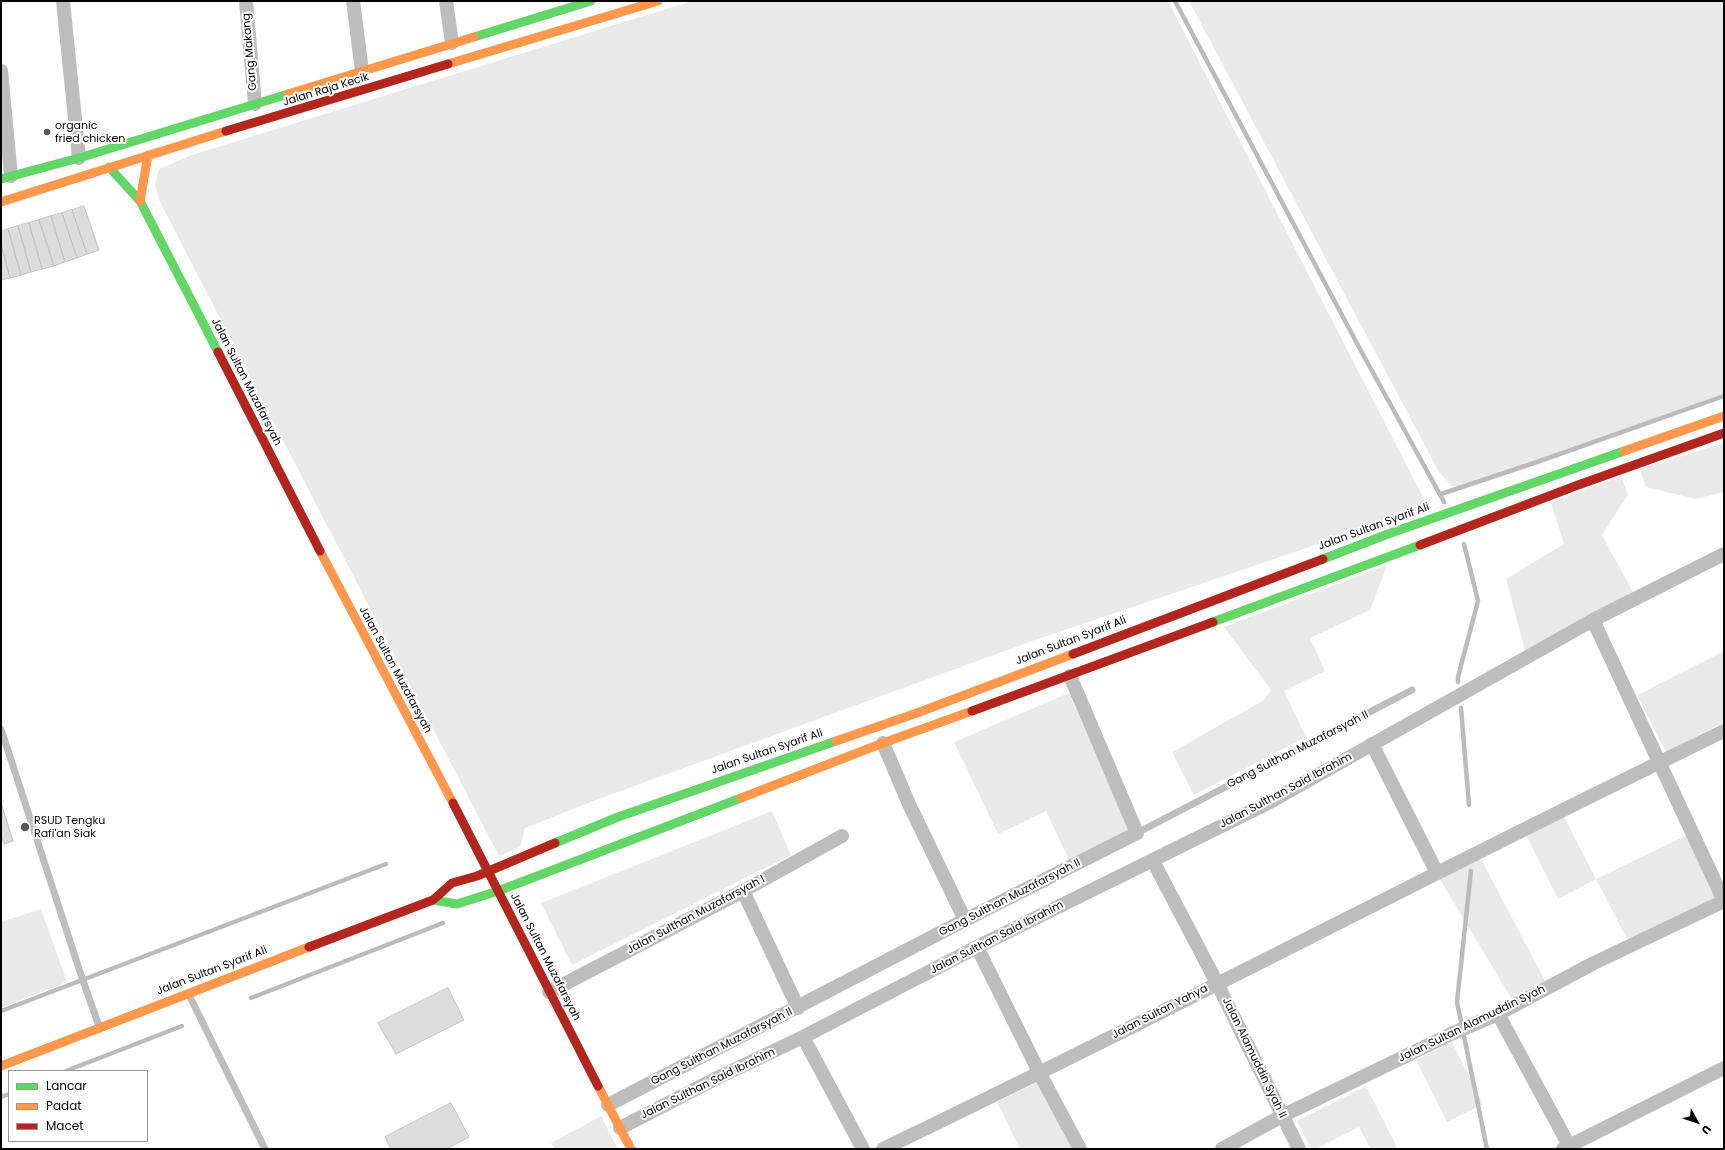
<!DOCTYPE html>
<style>
body{margin:0}
#map{position:relative;width:1725px;height:1150px;overflow:hidden;background:#fff;font-family:Poppins,sans-serif}
canvas{display:block}
.frame{position:absolute;inset:0;border:2px solid #000;pointer-events:none}
.legend{position:absolute;left:8px;top:1070px;width:140px;height:72px;box-sizing:border-box;background:#fff;border:1px solid #999;margin:0;padding:5px 7px;list-style:none;font-size:12px;color:#000}
.legend li{display:flex;align-items:center;gap:8px;height:20px}
.legend b{width:20px;border:1px solid #999}
.north{position:absolute;left:1677px;top:1102px;width:40px;height:40px;-webkit-text-stroke:3px #fff;paint-order:stroke;rotate:130deg;font-size:11px;font-weight:700;line-height:16px;text-align:center;color:#000}
.north::after{content:'';display:block;margin:auto;width:14px;height:18px;background:#000;clip-path:polygon(50% 0,100% 100%,50% 72%,0 100%)}
</style>
<div id="map">
<canvas width="1725" height="1150"></canvas>
<div class="frame"></div>
<ul class="legend">
<li><b style="height:5px;background:#63d668"></b>Lancar</li>
<li><b style="height:5px;background:#ff974d"></b>Padat</li>
<li><b style="height:5px;background:#b3261e"></b>Macet</li>
</ul>
<div class="north">U</div>
</div>
<script>
const ctx = document.querySelector('canvas').getContext('2d');
ctx.lineJoin = 'round';
function fillPath(path, color) { ctx.fillStyle = color; ctx.fill(path, 'evenodd'); }
function stroke(path, color, width, dash) { ctx.strokeStyle = color; ctx.lineWidth = width; ctx.lineCap = dash ? 'butt' : 'round'; ctx.setLineDash(dash || []); ctx.stroke(path); }
function drawText(font, color, halo, rows, align = 'center') {
  ctx.font = font + ' Poppins,sans-serif'; ctx.lineWidth = 4; ctx.setLineDash([]); ctx.textBaseline = 'middle'; ctx.strokeStyle = halo; ctx.fillStyle = color; for (const [text, x, y, turn = 0] of rows) {
    ctx.save(); ctx.translate(x, y); ctx.rotate((+turn || 0) * Math.PI / 180); ctx.textAlign = isNaN(turn) ? turn : align; if (halo) ctx.strokeText(text, 0, 0); ctx.fillText(text, 0, 0); ctx.restore();
  }
}
fillPath(new Path2D(`
 M692,1H1168L1428,507L1035,640L596,800L525,828L520,847L499,856L318,508L160,202L155,185L159,169L192,155Z
 M1189,1H1724V398L1466,487L1452,486L1439,472Z
 M1724,443V492L1696,499L1646,487L1640,469Z
 M1621,476L1628,495L1602,535L1633,592L1525,651L1506,579L1564,544L1551,503Z
 M1387,565L1370,610L1310,638L1325,671L1284,691L1306,737L1194,795L1172,752L1264,700L1271,690L1224,627Z
 M1724,651V722L1666,752L1637,695Z
 M1069,693L1129,830L1069,860L1046,811L998,834L954,742Z
 M772,811L791,855L572,965L541,903Z
 M1564,817L1596,879L1687,835L1716,897L1628,941L1596,879L1558,899L1526,835Z
 M1480,857L1545,981L1511,998L1439,878Z
 M41,909L67,982L1,1008V922Z
 M1452,1042L1483,1104L1447,1122L1416,1060Z
 M1038,1082L1072,1149H1020L997,1102Z
 M1366,1086L1398,1149H1371L1359,1127L1316,1149H1311L1297,1121Z
 M601,1116L618,1149H554L551,1143Z`), '#e9e9e9');
stroke(new Path2D(`
 M1175,1L1360,349L1444,502
 M1441,494L1540,461L1724,396
 M1458,682V677L1478,601L1464,544
 M1461,708L1469,805
 M1471,871L1457,1002L1487,1149
 M251,998L443,923
 M1,1011L386,864
 M66,1071L182,1026
 M1,1097L9,1094`), '#bbb', 4.5);
const building = new Path2D(`
 M84,206L99,250L87,254L72,210Z
 M72,210L87,254L77,258L62,213Z
 M62,213L77,258L65,262L51,216Z
 M51,216L65,262L54,266L39,220Z
 M39,220L54,266L42,269L29,223Z
 M29,223L42,269L31,272L18,226Z
 M18,226L31,272L21,275L8,229Z
 M8,229L21,275L10,278L1,244V232Z
 M1,244L10,278L1,280Z
 M1,803L13,841L4,844L1,835Z
 M448,988L464,1020L396,1054L378,1023Z
 M451,1103L469,1137L447,1149H391L385,1137Z`);
fillPath(building, '#dcdcdc');
stroke(building, '#c4c4c4', 1);
stroke(new Path2D(`
 M1,729L82,978L99,1026
 M1137,833L1412,690
 M189,995L265,1149`), '#bdbdbd', 7);
stroke(new Path2D(`
 M63,1L79,158
 M246,1L255,104
 M353,1L362,71
 M446,1L452,43
 M1,71L11,176
 M1593,620L1724,901
 M883,743L909,804L965,920
 M1372,744L1437,873
 M1153,861L1217,983L1299,1149
 M743,891L798,1008
 M977,947L1040,1074L1080,1149
 M549,992L743,891L842,836
 M1498,1014L1571,1149
 M803,1037L863,1149
 M608,1105L965,920L1137,833L1070,676
 M620,1128L717,1078L803,1037L977,947L1270,802L1593,620L1724,554
 M883,1149C1166,1014 1442,867 1724,731
 M1222,1149L1282,1116L1451,1034L1498,1014L1594,963L1724,901
 M1563,1149L1724,1068`), '#bdbdbd', 14);
stroke(new Path2D(`
 M474,37L591,1
 M109,167L140,201L218,352
 M1,179L79,158L288,94
 M1323,559L1388,534L1624,451
 M1213,622L1420,545
 M555,843L618,817L836,741
 M433,900L457,904L498,891L741,798`), '#63d668', 9);
stroke(new Path2D(`
 M448,64L658,1
 M288,94L474,37
 M140,201L148,155
 M1,202L226,131
 M1624,451L1724,416
 M320,551L453,803
 M836,741L917,713L1073,654
 M741,798L883,743L972,711
 M1,1066L309,947
 M598,1086L631,1149`), '#ff974d', 9);
stroke(new Path2D(`
 M226,131L448,64
 M218,352L320,551
 M1420,545L1578,485L1724,433
 M1073,654L1323,559
 M972,711L1213,622
 M453,803L598,1086
 M309,947L433,900L452,883L477,876L555,843`), '#b3261e', 9);
for (const [x, y, r, color] of [
 [47,132,4,"#595959"],
 [25,827,5,"#595959"]
]) { const dot = new Path2D(); dot.arc(x, y, r, 0, 2 * Math.PI); ctx.fillStyle = color; ctx.fill(dot); stroke(dot, '#fff', 1.5); }
drawText('11px', '#000', '#fff', [
 ["Gang Makang",250,52,-95],
 ["Jalan Raja Kecik",326,90,-17],
 ["Jalan Sultan Muzafarsyah",246,382,63],
 ["Jalan Sultan Syarif Ali",1374,527,-20],
 ["Jalan Sultan Syarif Ali",1071,641,-21],
 ["Jalan Sultan Muzafarsyah",395,670,62],
 ["Gang Sulthan Muzafarsyah II",1298,750,-27],
 ["Jalan Sultan Syarif Ali",767,752,-19],
 ["Jalan Sulthan Said Ibrahim",1286,791,-28],
 ["Gang Sulthan Muzafarsyah II",1010,898,-27],
 ["Jalan Sulthan Muzafarsyah I",696,915,-28],
 ["Jalan Sulthan Said Ibrahim",997,938,-27],
 ["Jalan Sultan Muzafarsyah",545,957,63],
 ["Jalan Sultan Syarif Ali",212,971,-21],
 ["Jalan Sultan Yahya",1160,1012,-27],
 ["Jalan Sultan Alamuddin Syah",1472,1024,-26],
 ["Gang Sulthan Muzafarsyah II",722,1047,-27],
 ["Jalan Alamuddin Syah II",1254,1058,64],
 ["Jalan Sulthan Said Ibrahim",708,1084,-26]
]);
drawText('11px', '#000', '#fff', [
 ["organic",55,126],
 ["fried chicken",55,139],
 ["RSUD Tengku",34,821],
 ["Rafi'an Siak",34,834]
], 'left');
</script>
